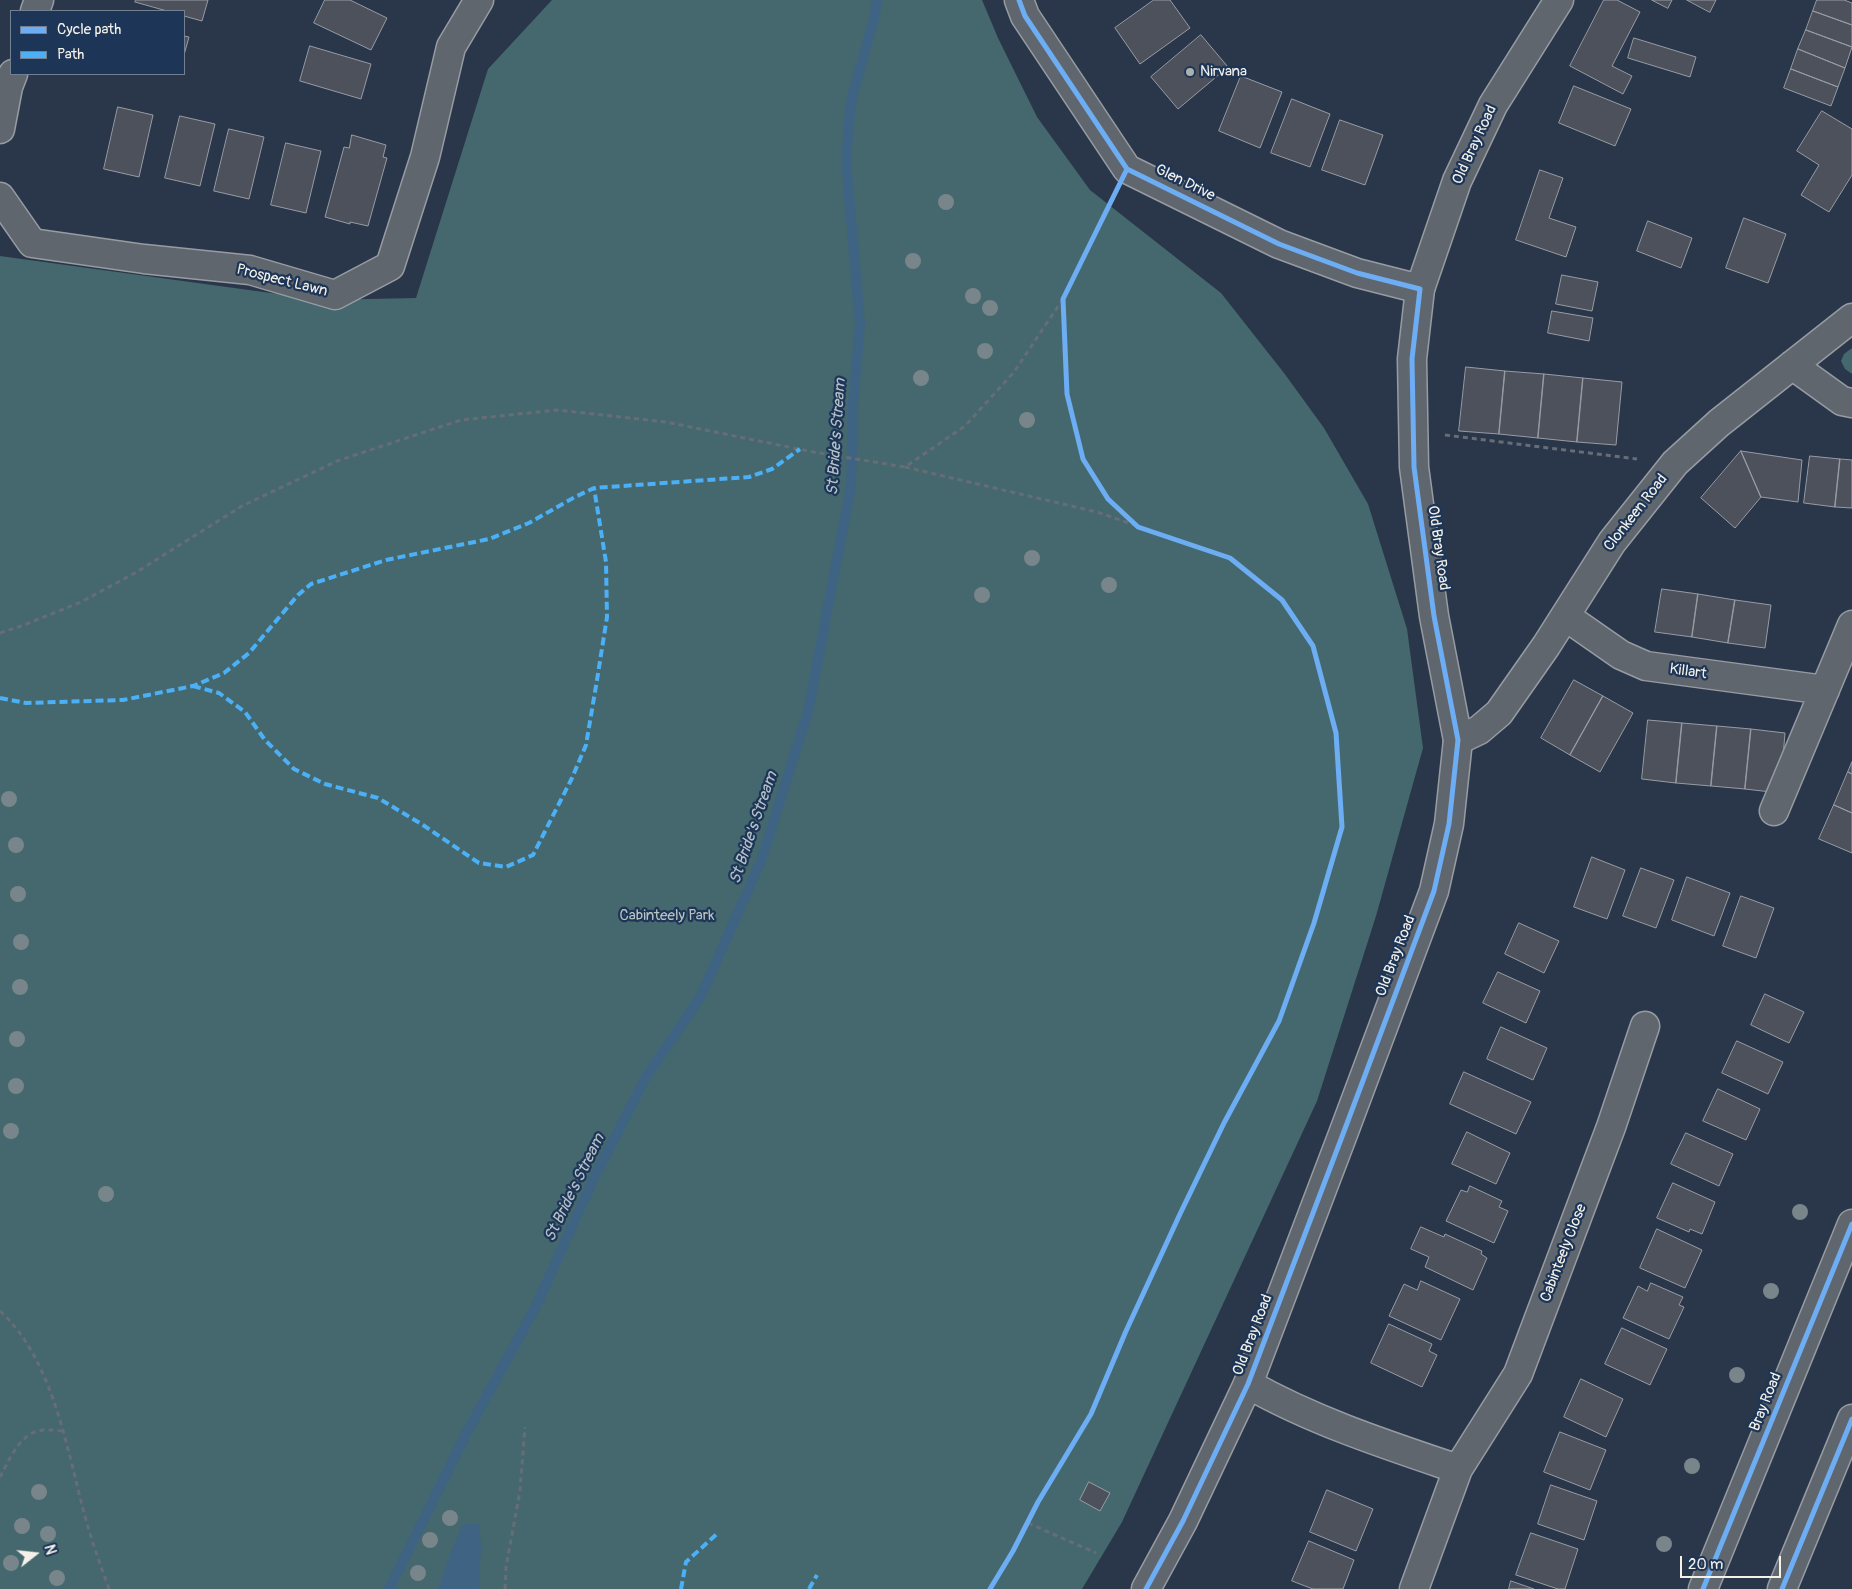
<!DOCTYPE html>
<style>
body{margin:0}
#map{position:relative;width:1852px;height:1589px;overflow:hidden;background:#2a374a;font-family:Pangolin,sans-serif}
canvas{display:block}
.legend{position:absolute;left:10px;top:10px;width:175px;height:65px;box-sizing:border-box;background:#1d3557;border:1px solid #738091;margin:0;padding:6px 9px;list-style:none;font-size:15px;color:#f4f1e8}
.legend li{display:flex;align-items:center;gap:10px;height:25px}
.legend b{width:25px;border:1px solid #738091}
.north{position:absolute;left:10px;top:1529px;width:50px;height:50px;-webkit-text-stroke:4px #1d3557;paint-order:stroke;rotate:74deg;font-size:14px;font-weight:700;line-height:20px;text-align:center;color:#f4f1e8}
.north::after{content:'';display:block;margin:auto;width:18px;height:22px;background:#f4f1e8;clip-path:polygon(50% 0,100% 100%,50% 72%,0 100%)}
.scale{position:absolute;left:1680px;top:1556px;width:101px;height:22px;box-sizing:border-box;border:2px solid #f4f1e8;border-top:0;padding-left:6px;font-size:15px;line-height:18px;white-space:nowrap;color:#f4f1e8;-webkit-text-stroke:4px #1d3557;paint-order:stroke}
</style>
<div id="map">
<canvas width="1852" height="1589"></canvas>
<ul class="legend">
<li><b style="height:6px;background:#6dadf4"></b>Cycle path</li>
<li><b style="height:6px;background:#4cb0f7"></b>Path</li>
</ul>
<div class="north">N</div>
<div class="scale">20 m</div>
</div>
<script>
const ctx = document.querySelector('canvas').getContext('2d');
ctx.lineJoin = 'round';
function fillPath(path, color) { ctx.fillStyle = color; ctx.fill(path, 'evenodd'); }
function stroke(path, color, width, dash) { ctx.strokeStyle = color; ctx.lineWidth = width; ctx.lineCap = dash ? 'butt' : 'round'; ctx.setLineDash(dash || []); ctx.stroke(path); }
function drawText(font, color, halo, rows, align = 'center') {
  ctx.font = font + ' Pangolin,sans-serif'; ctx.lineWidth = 4.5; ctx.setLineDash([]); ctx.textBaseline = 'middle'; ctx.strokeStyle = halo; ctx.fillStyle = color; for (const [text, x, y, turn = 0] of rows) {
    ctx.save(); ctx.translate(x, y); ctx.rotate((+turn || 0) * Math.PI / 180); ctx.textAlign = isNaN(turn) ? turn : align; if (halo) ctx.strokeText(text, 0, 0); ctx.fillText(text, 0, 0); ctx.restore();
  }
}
fillPath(new Path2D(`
 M552,0H982L998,38L1037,117L1090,190L1221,293L1284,373L1324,428L1368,504L1407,629L1423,748L1376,916L1317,1101L1122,1522L1082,1589H0V256L322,300L416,298L488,69Z
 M1852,348V374L1845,369L1841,361L1844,354Z`), '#44686e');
fillPath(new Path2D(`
 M463,1524H479L481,1546L479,1589H438L449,1557Z`), '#3f6383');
stroke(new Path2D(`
 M389,1589L467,1432L535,1308L594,1178L646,1077L701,996L761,861L808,712L851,486L853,405L860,324L846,159L851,101L875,15L877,0`), '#3f6383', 10);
const building = new Path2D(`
 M136,0H208L202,21L184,16V11H167L135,2Z
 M325,0H350L387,18L371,50L314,23Z
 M1154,0H1170L1190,28L1140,64L1115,28Z
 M1604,0H1617L1640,12L1612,66L1632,76L1623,94L1570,66Z
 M1652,0H1672L1668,8Z
 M1687,0H1716L1710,12Z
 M1817,0H1844L1852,3V25L1813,11Z
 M1813,11L1852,25V47L1806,30Z
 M1806,30L1852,47L1845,68L1798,49Z
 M1201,35L1228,67L1178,109L1151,77Z
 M184,36L189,37L184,55Z
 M1634,38L1696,57L1690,77L1628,58Z
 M310,46L371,64L361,99L300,81Z
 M1798,49L1845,68L1838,87L1791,69Z
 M1791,69L1838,87L1831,106L1784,88Z
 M1241,76L1282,92L1260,148L1219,131Z
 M1574,86L1631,109L1615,146L1559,123Z
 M1292,99L1330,114L1310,167L1271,153Z
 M118,107L153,115L139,177L104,169Z
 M1822,111L1852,129V175L1829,212L1801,195L1819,165L1797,151Z
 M180,116L215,124L200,186L165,178Z
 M1340,120L1383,135L1365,185L1322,170Z
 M229,129L264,137L249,199L214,191Z
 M352,135L386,145L383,157L387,158L368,226L350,222V224L325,217L344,147L349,148Z
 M286,143L321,151L306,213L271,205Z
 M1540,170L1563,178L1549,218L1576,227L1566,257L1516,240Z
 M1744,218L1786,234L1768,283L1726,268Z
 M1648,221L1692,238L1681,268L1637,251Z
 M1562,275L1598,282L1592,311L1556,304Z
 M1552,311L1593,318L1589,341L1548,333Z
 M1466,367L1505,371L1499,434L1459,431Z
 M1505,371L1544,374L1538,438L1499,434Z
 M1544,374L1583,378L1577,442L1538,438Z
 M1583,378L1622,382L1616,445L1577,442Z
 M1741,451L1761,497L1735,528L1701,498Z
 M1741,451L1802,460L1798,502L1761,497Z
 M1810,456L1840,459L1835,507L1804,503Z
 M1840,459L1852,460V508L1835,507Z
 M1662,589L1698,594L1692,637L1655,632Z
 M1698,594L1735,600L1728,643L1692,637Z
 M1735,600L1771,605L1765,648L1728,643Z
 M1574,680L1603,696L1570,755L1541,738Z
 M1603,696L1633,713L1600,772L1570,755Z
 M1648,720L1682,723L1676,783L1642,779Z
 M1682,723L1717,726L1711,786L1676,783Z
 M1717,726L1751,729L1745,789L1711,786Z
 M1751,729L1785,733L1780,793L1745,789Z
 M1852,762V774L1848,772Z
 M1848,772L1852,774V813L1834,805Z
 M1834,805L1852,813V853L1819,839Z
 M1592,857L1625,870L1607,919L1574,907Z
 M1641,868L1674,880L1656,928L1623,916Z
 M1687,877L1730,893L1714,936L1672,920Z
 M1741,896L1774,908L1756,958L1723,946Z
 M1519,923L1559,941L1544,973L1505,954Z
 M1498,972L1540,991L1526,1023L1483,1003Z
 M1765,994L1804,1012L1789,1043L1751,1025Z
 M1501,1027L1547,1048L1533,1080L1487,1059Z
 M1737,1041L1783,1062L1768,1094L1722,1073Z
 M1464,1072L1531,1102L1516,1134L1450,1104Z
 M1718,1089L1760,1109L1746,1140L1703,1121Z
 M1467,1132L1510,1153L1496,1184L1452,1164Z
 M1686,1133L1733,1154L1719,1186L1671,1164Z
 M1673,1183L1715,1202L1702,1234L1690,1229L1689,1232L1657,1218Z
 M1470,1186L1502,1201L1499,1207L1508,1211L1494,1243L1446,1221L1461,1190L1467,1192Z
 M1421,1227L1444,1237L1445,1234L1482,1251L1481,1254L1487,1258L1473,1290L1425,1267L1429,1257L1411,1249Z
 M1657,1229L1702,1250L1685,1288L1640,1268Z
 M1421,1281L1460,1299L1441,1340L1389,1316L1404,1284L1417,1290Z
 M1651,1283L1683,1297L1679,1305L1684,1307L1669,1339L1623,1318L1638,1286L1647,1291Z
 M1389,1324L1432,1344L1429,1351L1437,1355L1422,1387L1371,1363Z
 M1622,1328L1667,1349L1650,1385L1605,1364Z
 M1581,1379L1623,1399L1606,1437L1564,1417Z
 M1560,1432L1606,1450L1590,1490L1544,1472Z
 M1089,1482L1110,1493L1100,1511L1080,1500Z
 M1551,1485L1597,1501L1584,1540L1538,1524Z
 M1327,1490L1373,1509L1356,1551L1310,1532Z
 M1531,1533L1578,1549L1565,1589H1558L1516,1575Z
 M1309,1541L1354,1560L1343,1589H1313L1292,1581Z
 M1511,1581L1534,1589H1509Z`);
fillPath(building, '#4c515c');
stroke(building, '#979ca3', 1);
const street = new Path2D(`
 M1019,0L1025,16L1127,169L1279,244L1357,273L1420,289
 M35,11L39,0
 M0,129L8,87L13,74
 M0,197L32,243L144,259L250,270L335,295L390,266L425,157L451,47L479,0
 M1792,365L1842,401L1852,403
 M1565,616L1621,655L1646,666L1825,690
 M1458,740L1479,730L1499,713L1546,646L1612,542L1675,463L1719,423L1852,318
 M1774,811L1852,625
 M1248,1384C1313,1421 1387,1445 1458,1469
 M1414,1589L1458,1469L1518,1374L1611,1127L1645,1026`);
const secondary = new Path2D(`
 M1146,1589L1183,1521L1248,1384L1343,1134L1434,891L1449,824L1458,740L1434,616L1414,467L1412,359L1420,289L1457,181L1493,105L1559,0`);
const highway = new Path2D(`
 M1703,1589L1852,1224
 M1782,1589L1852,1419`);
stroke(street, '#979ca3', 31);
stroke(secondary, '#979ca3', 31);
stroke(highway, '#979ca3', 31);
stroke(new Path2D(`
 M1114,197L1063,299L1064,351L1067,394L1083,459L1108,499L1135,525
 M1445,435L1637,459
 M905,467L1097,512L1230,558L1282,600L1313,646L1336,733L1342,827L1314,923L1279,1021L1224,1123L1180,1214L1126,1331L1091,1414L1038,1502L1013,1551L990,1589
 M0,633L24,625L81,602L135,573L242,506L337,461L461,420L557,410L666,422L813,452L905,467L965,426L1014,372L1063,299
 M0,1311C52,1358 67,1448 84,1513C91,1539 100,1564 109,1589
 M0,1477C10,1459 20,1432 43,1430C50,1429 57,1431 63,1431
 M1028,1523L1096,1553
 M505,1589L506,1567L520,1491L525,1427`), '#666d76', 3, [5, 4]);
stroke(street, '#60666e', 28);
stroke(secondary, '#60666e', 28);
stroke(highway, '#60666e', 28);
stroke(new Path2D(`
 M193,686L219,693L245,712L265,740L294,769L325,784L378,798L423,825L479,863L506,867L533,855L572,778L586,745L597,680L607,617L606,562L594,488
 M0,698L26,703L123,700L193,686L224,673L249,653L298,595L311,584L386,560L489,539L529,523L575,497L594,488L749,477L772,469L800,449
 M681,1589L686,1562L719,1532
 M809,1589L817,1575`), '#4cb0f7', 4, [8, 4]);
stroke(new Path2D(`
 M1019,0L1025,16L1127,169L1279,244L1357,273L1420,289L1412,359L1414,467L1434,616L1458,740L1449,824L1434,891L1343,1134L1248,1384L1183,1521L1146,1589
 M990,1589L1013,1551L1038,1502L1091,1414L1126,1331L1180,1214L1224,1123L1279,1021L1314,923L1342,827L1336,733L1313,646L1282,600L1230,558L1138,527L1108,499L1083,459L1067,394L1063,299L1127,169
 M1703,1589L1852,1224
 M1782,1589L1852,1419`), '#6dadf4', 5);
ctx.fillStyle = '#78858a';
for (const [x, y] of [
 [946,202],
 [913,261],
 [973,296],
 [990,308],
 [985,351],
 [921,378],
 [1027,420],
 [1032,558],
 [1109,585],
 [982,595],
 [9,799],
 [16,845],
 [18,894],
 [21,942],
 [20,987],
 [17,1039],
 [16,1086],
 [11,1131],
 [106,1194],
 [1800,1212],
 [1771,1291],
 [1737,1375],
 [1692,1466],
 [39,1492],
 [450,1518],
 [22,1526],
 [48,1534],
 [430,1540],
 [1664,1544],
 [11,1563],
 [418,1573],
 [57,1578]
]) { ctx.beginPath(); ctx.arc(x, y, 8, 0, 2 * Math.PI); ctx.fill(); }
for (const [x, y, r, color] of [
 [1190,72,5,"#adb0b1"]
]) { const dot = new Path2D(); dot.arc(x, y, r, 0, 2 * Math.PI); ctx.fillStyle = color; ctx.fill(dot); stroke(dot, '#1d3557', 2); }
drawText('15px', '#f4f1e8', '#1d3557', [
 ["Nirvana",1200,72]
], 'left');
drawText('15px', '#f4f1e8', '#1d3557', [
 ["Old Bray Road",1475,145,-65],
 ["Glen Drive",1185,183,26],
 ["Prospect Lawn",282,281,14],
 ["Clonkeen Road",1636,513,-52],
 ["Old Bray Road",1438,548,82],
 ["Killart",1688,672,8],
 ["Old Bray Road",1396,956,-69],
 ["Cabinteely Close",1564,1253,-69],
 ["Old Bray Road",1253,1335,-69],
 ["Bray Road",1766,1402,-68]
]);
drawText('15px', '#b8c4bf', '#1d3557', [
 ["Cabinteely Park",667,916]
]);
drawText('italic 16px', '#b5c1c7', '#1d3557', [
 ["St Bride's Stream",837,437,-86],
 ["St Bride's Stream",754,828,-71],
 ["St Bride's Stream",575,1188,-64]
]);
</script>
